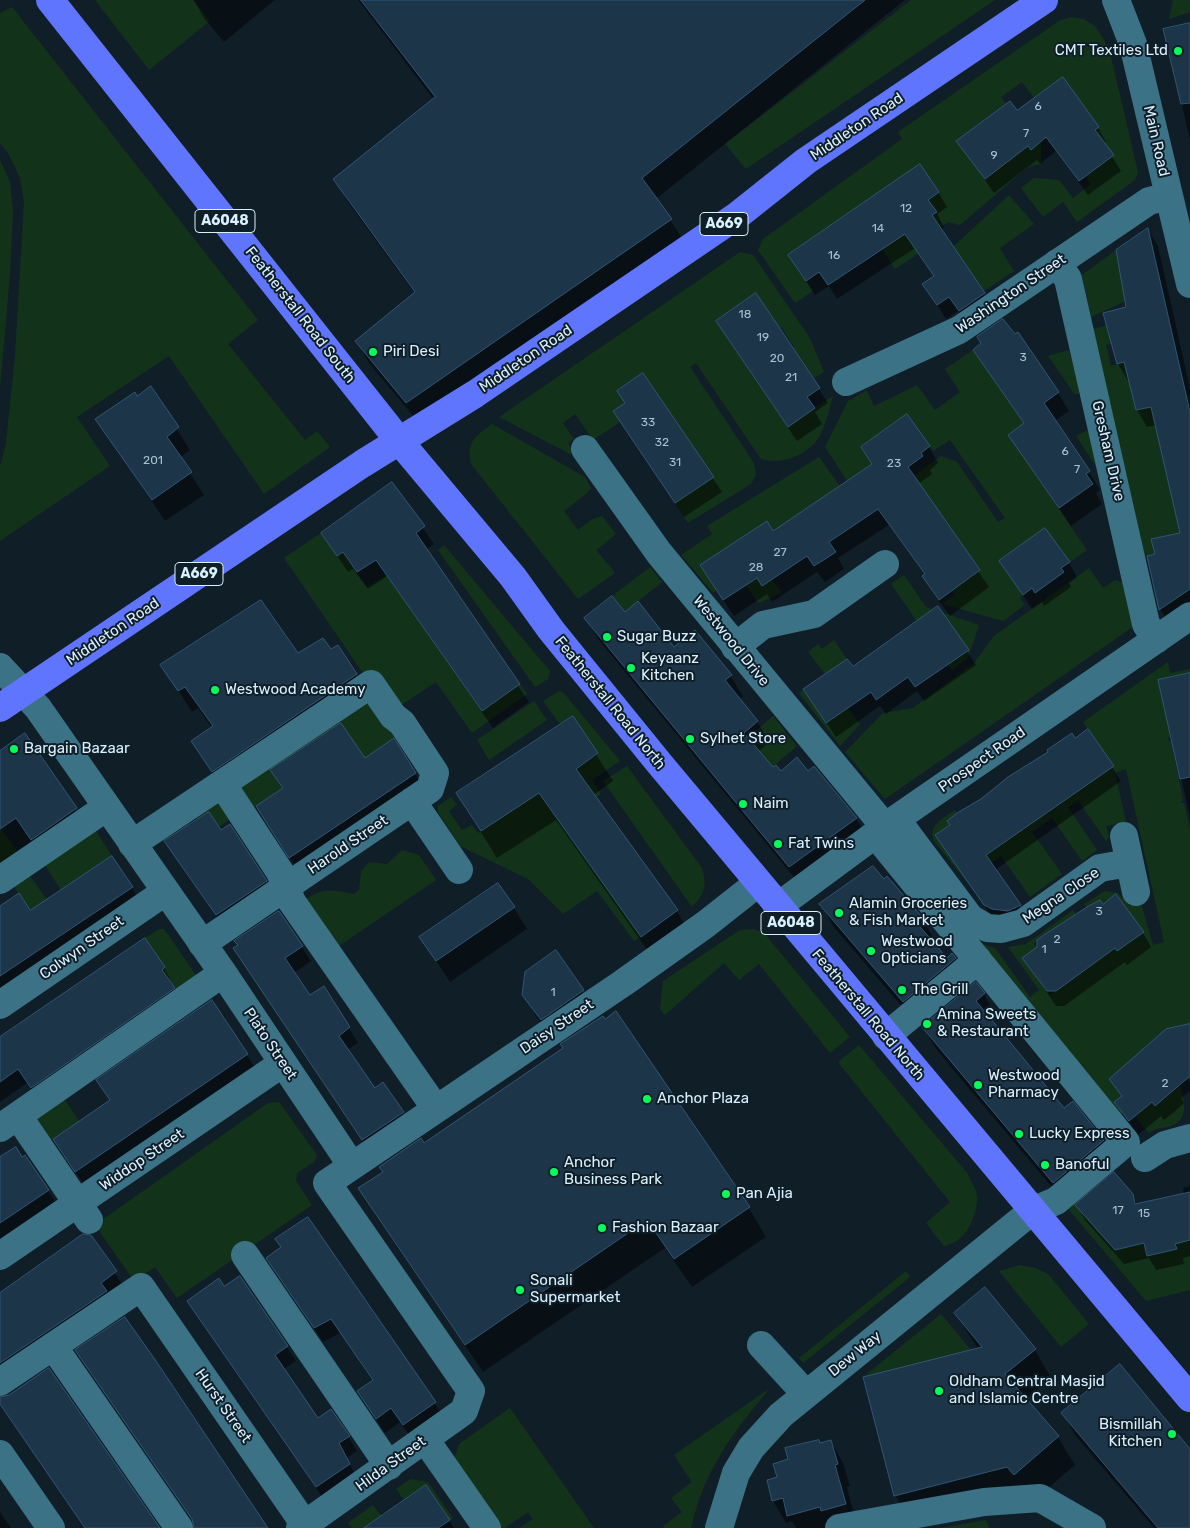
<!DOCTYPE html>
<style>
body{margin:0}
canvas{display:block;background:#101e28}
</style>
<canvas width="1190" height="1528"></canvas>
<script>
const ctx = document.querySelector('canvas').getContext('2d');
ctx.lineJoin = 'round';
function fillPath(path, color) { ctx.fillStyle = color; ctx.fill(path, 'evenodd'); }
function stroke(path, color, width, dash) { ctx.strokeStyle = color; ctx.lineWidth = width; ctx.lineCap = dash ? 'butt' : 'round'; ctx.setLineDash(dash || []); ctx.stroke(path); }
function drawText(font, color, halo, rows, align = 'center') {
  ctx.font = font + ' Rubik,sans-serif'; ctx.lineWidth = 4; ctx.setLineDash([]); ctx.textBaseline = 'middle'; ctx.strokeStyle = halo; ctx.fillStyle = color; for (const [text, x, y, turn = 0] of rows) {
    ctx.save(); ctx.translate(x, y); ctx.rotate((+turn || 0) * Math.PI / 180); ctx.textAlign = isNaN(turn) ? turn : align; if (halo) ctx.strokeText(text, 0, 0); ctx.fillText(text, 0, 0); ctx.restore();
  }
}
fillPath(new Path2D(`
 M95,0H193L210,21L149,70Z
 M911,0H995L746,169L725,144Z
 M1173,0H1190V12L1169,19Z
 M12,7L258,320L228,344L305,440L317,431L330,447L264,494L169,356L77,417L110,466L0,541V466L6,443L15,355L24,203L20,178L8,153L0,143V13Z
 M1070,17L1084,19L1095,26L1109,48L1138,172L1135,180L1077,222L1063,202L1043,217L1021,188L1034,178L1059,180L1073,198L1091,184L1085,176L1113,155L1095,130L1099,127L1063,77L1034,98L1022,82L1001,97L1006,103L956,141L985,179L1028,146L1031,149L1041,141V164L1031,166L1022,172L960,225L948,222L922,241L918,254L895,269L882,249L937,212L928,200L939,191L920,165L788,255L813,291L795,303L758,250L763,239L902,139L898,132L1059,21Z
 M0,160L10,182L13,211L10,274L0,389Z
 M1009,195L1034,224L1000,248L1014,271L984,291L953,247Z
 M1116,250L1128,300L1091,317L1082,275Z
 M740,252L753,255L810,338L824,372L814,378L807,368L793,376L780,357L794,347L781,327L766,336L751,313L764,304L756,293L716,321L787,426L833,396C829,410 825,431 815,443C802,457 778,465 761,459L696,363L690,367L754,463L756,475L751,484L688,523L675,503L714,477L643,373L617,391L625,403L613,411L620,422L593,440L575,414L563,423L574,439L568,443L573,451L570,454L499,417Z
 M1132,319L1136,338L1106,345L1111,366L1141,358L1133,399L1136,410L1151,407L1180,533L1151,539L1155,554L1145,556L1093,329Z
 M973,350L1025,423L1008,435L1087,550L1070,562L999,561L1023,595L1020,598L1025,605L1003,621L942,604L955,595L952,591L970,577L914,476L941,456L957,462L998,522L1005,518L950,440L933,451L907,414L861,447L885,483L856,494L825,447L848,401L867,390L874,406L917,385L935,410L960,392L945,369Z
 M1069,350L1080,392L1075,395L1048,356Z
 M492,424L585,477L591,488L586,494L564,511L578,530L591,520L602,516L616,534L596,550L615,573L578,599L471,464C466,441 475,437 492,424Z
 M1088,430L1094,435L1103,477L1076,436Z
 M819,457L840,486L773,531L767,521L700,566L717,590L713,593L681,555L712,534L707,526Z
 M321,533L337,555L343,552L367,587L387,575L482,711L520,684L527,694L472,733L436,682L397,708L365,676L284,558Z
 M444,545L550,671L548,679L535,687L438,550Z
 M650,567L662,582L625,612L612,596Z
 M1089,568L1103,588L1115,580L1122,582L1127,589L1134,626L885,799L845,752L883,713L913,708L974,663L994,636Z
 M753,573L762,585L772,579L782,593L758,603L742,579Z
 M904,575L926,607L979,625L968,658L952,670L948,665L968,650L923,630L891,584Z
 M834,640L847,659L825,674L808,652L818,644L822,649Z
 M1168,662L1170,673L1190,669V673L1158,680L1170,736L1167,740L1171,741L1183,799L1181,803H1184L1190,829V1024L1174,1028L1190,1071V1079L1179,1082C1185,1102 1190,1121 1168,1127C1161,1128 1154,1129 1149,1133L1129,1109L1114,1120L982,944L995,948L1030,997L1039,990L1008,947L1026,944L1073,910L1099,947L1144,932L1117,894L1103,904L1087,907L1084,904L1105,891L1118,893L1130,906L1141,903L1153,945L1164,942L1126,769L1115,773L1126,822L1106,826L1109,837L1106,841L1078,800L1068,807L1097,850L1082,861L1052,818L1032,832L1062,874L1030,897L1001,856L991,863L986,855L1113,766L1083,722ZM1075,921L1102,957L1050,995L1023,958L1036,948L1034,943L1044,935ZM1157,1038L1177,1088L1155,1106L1152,1102L1131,1106L1109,1079Z
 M803,690L826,723L848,708L860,724L840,746L799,693Z
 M559,691L563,692L620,761L592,780L601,794L560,823L641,937L634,941L597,891L563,914L528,879L460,846L438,812V806L451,797L457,805L449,811L462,830L472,825L478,833L598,754L573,716L560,724L543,701Z
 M368,696L395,737L365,758L349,735L277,780L294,806L264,801L251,809L260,822L263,820L266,823L259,828L232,788Z
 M534,701L547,720L489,760L477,740Z
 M773,716L797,746L763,775L738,746Z
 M627,766L702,868C707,885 705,894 692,907L603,781Z
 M221,796L234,816L219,827L200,823L193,814Z
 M955,810L957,813L947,821L950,825L935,835L976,893L933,840C929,824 944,818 955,810Z
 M92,825L112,856L61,890L41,859Z
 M1,828L21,857L0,867V829Z
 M402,850L419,855L436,880L333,950L300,903C323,887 328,889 354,894L359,890L361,872L369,862L387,864Z
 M26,870L47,900L30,910L10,881Z
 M159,929H164L198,978L178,992L162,970L165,967L145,938Z
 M754,929L765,934L850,1037L830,1053L759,964L739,980L724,963L665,1015L660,1009L663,981L740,930Z
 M859,1045L968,1174C971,1181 976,1189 977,1196C978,1216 965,1243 944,1246L926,1223L950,1202L838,1062Z
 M63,1097L79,1121L46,1143L30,1119Z
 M279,1102L317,1155L314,1162L297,1173L296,1181L312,1205L177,1298L155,1267L134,1281L95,1225L268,1103Z
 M1087,1186L1104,1207L1144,1243L1147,1256L1177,1249L1166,1204L1190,1240V1290L1146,1301L1065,1205Z
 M1020,1265L1036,1268L1049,1275L1089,1324L1061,1347L999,1271Z
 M906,1271L910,1277L803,1363L799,1358Z
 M941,1314L971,1350L863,1377Z
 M770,1388C732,1434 705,1468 691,1528H664L663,1526L682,1512L671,1498L692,1482L674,1455Z
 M510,1408L594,1528H519L533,1519L528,1512L505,1528H499L454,1459L459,1444Z
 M410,1479L428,1482L453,1518L450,1520L426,1485L404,1500L396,1489Z
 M373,1505L386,1522L377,1528H352L348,1523Z
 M986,1520L989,1528H940Z`), '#13321a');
fillPath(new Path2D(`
 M194,0H275L224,42L204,18Z
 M358,0H905L656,199L684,241L420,424L369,363L356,341L415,294L347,201L335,179L434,100Z
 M1190,24V140L1166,38Z
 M1017,112L1098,128L1106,142L1104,144L1121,171L1088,195L1056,151L1040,164L1037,160L994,193L958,141Z
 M938,192L947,207L937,214L944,227L940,230L993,308L968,325L958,311L946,319L924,284L935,277L915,248L837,299L829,286L815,295L790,256Z
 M1148,230L1158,246L1190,388V612L1170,626L1160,609L1156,555L1181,534L1157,425L1147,427L1137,410L1130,380L1128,381L1118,364L1105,314L1128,308Z
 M756,295L828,403L815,412L822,424L797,441L726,336Z
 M983,344L1058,393L1069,411L1055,421L1089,472L1100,490L1096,493L1102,504L1071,526L1010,435L1025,425L974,350Z
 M643,375L722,492L684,517L614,412L626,404Z
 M151,388L190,450L180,458L204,495L165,521L97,419Z
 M929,447L938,463L930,470L932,474L918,484L989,587L950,616L933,593L923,576L925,575L889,525L838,558L844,569L825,582L817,572L772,602L767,594L734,616L711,582L773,533L873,466L862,448Z
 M392,484L434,544L426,550L529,702L493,728L387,576L368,589L353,569L348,572L322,533Z
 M1001,562L1069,563L1077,577L1069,583L1071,587L1044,606L1042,602L1032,609Z
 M625,614L674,649L731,676L743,697L739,699L757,721L769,742L758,752L772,769L856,818L868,839L802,887L598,639L586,619Z
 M337,647L369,697L225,793L192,742L212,728L198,708L192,712L162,665L298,655L331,651Z
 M967,651L976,665L924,701L917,691L886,714L880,706L836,737L805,690L852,668Z
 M1190,674V818L1160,681Z
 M572,717L613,781L593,795L677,911L692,938L657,964L556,820L497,858L457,794Z
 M25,735L86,827L0,868V752Z
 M393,740L424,788L299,872L266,821L283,789L272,771L365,760Z
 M1075,740L1112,767L1121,781L995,870L1028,920H994L936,835L982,800L1050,753Z
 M220,831L266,882L276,899L227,932L166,842Z
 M132,887L142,905L0,1001V907L30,912Z
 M821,904L921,917L934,939L931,941L947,960L955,959L968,981L916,1023L833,926Z
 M514,908L527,929L450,982L421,938Z
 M279,912L311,961L294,973L310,997L324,987L358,1043L347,1050L375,1090L383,1084L411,1128L371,1154L244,963Z
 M1143,933L1151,947L1127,965L1125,962L1064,1006H1056L1024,958L1039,948Z
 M145,940L164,968L182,1003L40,1101L27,1083L0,1102V1039Z
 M555,952L596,1013L555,1041L537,1018L524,995Z
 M984,994L996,1016L991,1021L1064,1110L1103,1141L1116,1163L1066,1204L936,1049L923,1027Z
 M212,1001L256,1069L84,1185L54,1139L110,1101L98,1081Z
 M616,1013L749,1208L766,1237L692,1287L665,1248L483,1372L377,1217L360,1189Z
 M1190,1025V1070L1185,1074L1190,1083V1091L1181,1098L1184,1103L1174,1112L1164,1120L1161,1116L1138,1135L1116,1103L1122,1097L1111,1079Z
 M0,1162L48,1190L57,1205L0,1244Z
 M1190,1186V1256L1183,1258L1184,1264L1156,1270L1149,1258L1124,1264L1085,1220L1077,1205L1132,1195L1138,1205L1184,1195L1183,1188Z
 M307,1218L444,1417L412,1439L400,1422L385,1433L358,1391L373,1382L340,1333L323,1342L268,1258L282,1248Z
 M90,1236L124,1287L0,1383V1294Z
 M240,1277L296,1361L284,1369L317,1419L331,1410L357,1451L347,1458L357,1479L325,1501L188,1301L224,1288Z
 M955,1313L1035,1350L1051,1378L1026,1399L1058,1437L1075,1465L1031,1503L912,1524L895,1495L978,1349Z
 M77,1351L266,1528H195V1524Z
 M1063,1413L1190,1451V1528H1154L1075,1435Z
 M831,1441L843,1463L850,1486L847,1487L857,1526L849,1528H796L792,1521L786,1523L773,1501L768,1481L778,1478Z
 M0,1512L11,1528H0Z
 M449,1520L454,1528H379Z`), '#0007');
const building = new Path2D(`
 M361,0H865L642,178L672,219L406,403L355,341L415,292L333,179L435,97Z
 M1190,23V103L1181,104L1163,29Z
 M1063,77L1099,127L1095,130L1114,155L1079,181L1046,137L1031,150L1028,146L985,179L956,141L1010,101L1017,110Z
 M920,164L939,192L928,200L937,212L932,215L985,293L959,311L949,297L937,305L922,284L934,276L905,234L828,285L819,272L806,281L788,255Z
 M1148,228L1190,412V589L1159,610L1147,556L1155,554L1151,539L1180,533L1151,407L1136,410L1124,362L1117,364L1103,313L1126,307L1116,250Z
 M756,293L820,388L807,397L815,408L788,427L716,321Z
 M1003,319L1015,334L1018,332L1059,392L1044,403L1090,471L1086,474L1093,484L1059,508L1008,435L1024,423L973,350L981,343L977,337Z
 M643,373L714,477L675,503L613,411L625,403L617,391Z
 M151,386L179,427L167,437L192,472L152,500L95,419L135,392L137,396Z
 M907,414L930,446L921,453L923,456L908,467L980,570L939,600L922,576L925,574L878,509L829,542L836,552L814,566L807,556L762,586L757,578L723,600L700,565L767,521L773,531L872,464L861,447Z
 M392,482L425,526L416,533L520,684L482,711L376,560L357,572L343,552L337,556L321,533Z
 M1045,528L1070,562L1061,568L1064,572L1035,593L1032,588L1023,595L999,561Z
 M612,596L625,612L638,601L674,647L695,630L732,675L725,680L758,721L744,733L773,767L776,765L781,771L797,757L808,771L814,766L857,818L789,867L584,618Z
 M261,600L298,653L323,638L331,649L338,645L357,674L212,772L191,741L213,726L185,687L178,691L160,665Z
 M938,606L969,650L915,687L908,677L876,700L871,692L826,723L803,689L847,659L853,666Z
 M1190,673V777L1180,779L1158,680Z
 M573,716L598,753L576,769L678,910L641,937L539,793L481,831L456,793Z
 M341,723L365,758L394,738L416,773L289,858L256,806L283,788L270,770Z
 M1088,729L1114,766L986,855L1021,905L1008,911L992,909L984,905L935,835L950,825L947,821L957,813L981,799L1008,777L1048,752L1047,750L1060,741L1072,733L1075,738Z
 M25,733L77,808L31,840L16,818L0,829V751Z
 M209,812L221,830L230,824L267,881L216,915L164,841Z
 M112,856L133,887L0,976V906L19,893L30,910Z
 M873,866L884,879L887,876L922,917L916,922L947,958L952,953L956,958L903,1002L819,904Z
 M498,883L515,907L436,961L419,937Z
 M1116,894L1144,932L1117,951L1115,948L1056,991H1047L1022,958L1037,947V940L1044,935L1087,907L1100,900L1103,904Z
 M279,911L303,946L285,958L310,995L324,986L350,1027L339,1036L375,1088L383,1082L404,1112L362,1140L233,948L238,945L234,941Z
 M145,938L165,967L162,970L175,988L31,1088L18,1069L0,1082V1037Z
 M556,950L584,990L541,1020L522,995L525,972Z
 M976,982L985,993L976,1001L1001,1031L1064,1108L1073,1101L1104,1140L1053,1183L922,1027Z
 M212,1000L248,1054L75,1172L53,1139L110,1100L96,1080Z
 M616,1011L750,1207L674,1259L647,1220L465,1345L358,1188L383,1172L379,1167L421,1138L424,1143L563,1048L560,1044L603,1016L605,1019Z
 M1190,1024V1076L1155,1106L1152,1102L1129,1121L1114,1102L1122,1096L1109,1079L1166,1029Z
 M16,1147L22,1157L25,1155L49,1190L0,1223V1157Z
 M1114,1172L1133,1194L1135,1204L1190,1192V1240L1175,1244L1177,1249L1147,1256L1144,1243L1115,1250L1075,1205Z
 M308,1217L436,1402L403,1425L391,1408L376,1419L357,1391L373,1380L359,1360L331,1319L314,1328L266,1258L281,1247L275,1239Z
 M83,1234L91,1235L117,1271L101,1283L107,1291L0,1363V1293Z
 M240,1276L288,1346L275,1355L318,1418L331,1409L350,1436L339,1443L350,1464L316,1487L187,1301L219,1278L224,1286Z
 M985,1287L1036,1349L1005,1374L1059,1436L1014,1475L1007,1467L894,1496L863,1377L982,1347L954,1313Z
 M125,1317L156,1361L268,1528H194L192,1519L75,1350Z
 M1120,1364L1190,1449V1528H1158L1061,1413Z
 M49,1368L160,1528H85L0,1404V1397L9,1395Z
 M819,1440L820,1443L831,1440L838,1464L835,1465L846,1504L821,1511L820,1507L787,1516L783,1498L772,1501L767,1480L777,1477L773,1464L788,1459L785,1448Z
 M426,1485L450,1520L438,1528H364Z`);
fillPath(building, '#1d3549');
stroke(building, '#2f5675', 1);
stroke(new Path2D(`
 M1116,0L1133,44L1190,284
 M1057,263L1068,279L1146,624L1156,640
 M846,382L959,330L1149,201L1169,196
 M585,449L659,553L885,827
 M735,647L763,625L814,614L885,564
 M0,667L38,708L223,973L352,1166
 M223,785L280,872L292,902L436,1109
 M412,801L459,870
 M896,819L970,918L987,928L1001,929L1023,923L1100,868L1129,863
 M1124,836L1136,892
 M132,844L371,684L393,716L402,723L435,773L430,789L202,944
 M0,880L107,807
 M777,907L896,819L1190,616
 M0,1005L165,892
 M886,1036L978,960
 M18,1116L89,1220
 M0,1128L223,973
 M1145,1158L1165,1145L1190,1138
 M245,1255L389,1466
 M0,1256L283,1063
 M761,1345L805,1393
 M53,1346L179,1528
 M0,1382L141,1287L305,1525
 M425,1439L487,1528
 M0,1454L51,1528
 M300,1528L464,1411L471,1391L327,1183L623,983L706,924L758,883
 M719,1528L736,1473L751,1448L781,1415L1032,1211L1056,1201L1126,1142L875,834
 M839,1528L984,1502L1040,1498L1092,1528`), '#3c7286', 28);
stroke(new Path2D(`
 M50,0L400,442L513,577L551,630L659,763L1190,1398
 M0,708L362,464L475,394L738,215L806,161L1044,0`), '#6075fd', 28);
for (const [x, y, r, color] of [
 [1178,51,5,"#07fc5b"],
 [373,352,5,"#07fc5b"],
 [607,637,5,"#07fc5b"],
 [631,668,5,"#07fc5b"],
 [215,690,5,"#07fc5b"],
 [690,739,5,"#07fc5b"],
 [14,749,5,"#07fc5b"],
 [743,804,5,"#07fc5b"],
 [778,844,5,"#07fc5b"],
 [839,913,5,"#07fc5b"],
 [871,951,5,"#07fc5b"],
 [902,990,5,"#07fc5b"],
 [927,1024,5,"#07fc5b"],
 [978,1085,5,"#07fc5b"],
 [647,1099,5,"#07fc5b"],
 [1019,1134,5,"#07fc5b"],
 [1045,1165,5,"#07fc5b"],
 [554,1172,5,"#07fc5b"],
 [726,1194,5,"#07fc5b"],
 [602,1228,5,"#07fc5b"],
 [520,1290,5,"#07fc5b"],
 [939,1391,5,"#07fc5b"],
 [1172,1434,5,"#07fc5b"]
]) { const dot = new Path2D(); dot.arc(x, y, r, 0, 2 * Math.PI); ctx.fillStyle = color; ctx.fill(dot); stroke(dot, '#101e28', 2); }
drawText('12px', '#a9c2d2', null, [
 ["6",1038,107],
 ["7",1026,134],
 ["9",994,156],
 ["12",906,209],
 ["14",878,229],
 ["16",834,256],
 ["18",745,315],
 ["19",763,338],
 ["3",1023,358],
 ["20",777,359],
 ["21",791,378],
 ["33",648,423],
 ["32",662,443],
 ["6",1065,452],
 ["201",153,461],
 ["31",675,463],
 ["23",894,464],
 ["7",1077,470],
 ["27",780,553],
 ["28",756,568],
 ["3",1099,912],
 ["2",1057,940],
 ["1",1044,950],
 ["1",553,993],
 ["2",1165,1084],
 ["17",1118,1211],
 ["15",1144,1214]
]);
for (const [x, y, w] of [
 [225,221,60],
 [724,224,48],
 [199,574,48],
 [791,923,60]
]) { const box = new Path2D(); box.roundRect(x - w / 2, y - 11.5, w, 23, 4); ctx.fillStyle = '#101e28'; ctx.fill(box); stroke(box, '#d8f1ff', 1); }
drawText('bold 14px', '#d8f1ff', null, [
 ["A6048",225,221],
 ["A669",724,224],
 ["A669",199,574],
 ["A6048",791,923]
]);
drawText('15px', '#d8f1ff', '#101e28', [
 ["CMT Textiles Ltd",1168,51,"right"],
 ["Piri Desi",383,352],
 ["Sugar Buzz",617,637],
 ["Keyaanz",641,659],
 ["Kitchen",641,676],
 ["Westwood Academy",225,690],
 ["Sylhet Store",700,739],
 ["Bargain Bazaar",24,749],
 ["Naim",753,804],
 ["Fat Twins",788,844],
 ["Alamin Groceries",849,904],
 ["& Fish Market",849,921],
 ["Westwood",881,942],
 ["Opticians",881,959],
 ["The Grill",912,990],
 ["Amina Sweets",937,1015],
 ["& Restaurant",937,1032],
 ["Westwood",988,1076],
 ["Pharmacy",988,1093],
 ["Anchor Plaza",657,1099],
 ["Lucky Express",1029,1134],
 ["Anchor",564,1163],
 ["Business Park",564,1180],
 ["Banoful",1055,1165],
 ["Pan Ajia",736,1194],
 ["Fashion Bazaar",612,1228],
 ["Sonali",530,1281],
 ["Supermarket",530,1298],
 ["Oldham Central Masjid",949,1382],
 ["and Islamic Centre",949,1399],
 ["Bismillah",1162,1425,"right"],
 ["Kitchen",1162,1442,"right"]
], 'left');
drawText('15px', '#d8f1ff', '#101e28', [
 ["Middleton Road",857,127,-34],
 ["Main Road",1156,141,77],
 ["Washington Street",1011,294,-34],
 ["Featherstall Road South",300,315,52],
 ["Middleton Road",526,359,-34],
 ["Gresham Drive",1108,451,77],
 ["Middleton Road",113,632,-34],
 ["Westwood Drive",731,641,51],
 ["Featherstall Road North",610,703,51],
 ["Prospect Road",982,760,-35],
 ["Harold Street",348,845,-34],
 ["Megna Close",1061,896,-34],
 ["Colwyn Street",82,948,-35],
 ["Featherstall Road North",868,1015,50],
 ["Daisy Street",557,1027,-34],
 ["Plato Street",270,1044,56],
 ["Widdop Street",142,1160,-34],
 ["Dew Way",855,1354,-39],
 ["Hurst Street",223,1406,55],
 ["Hilda Street",391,1464,-36]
]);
</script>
